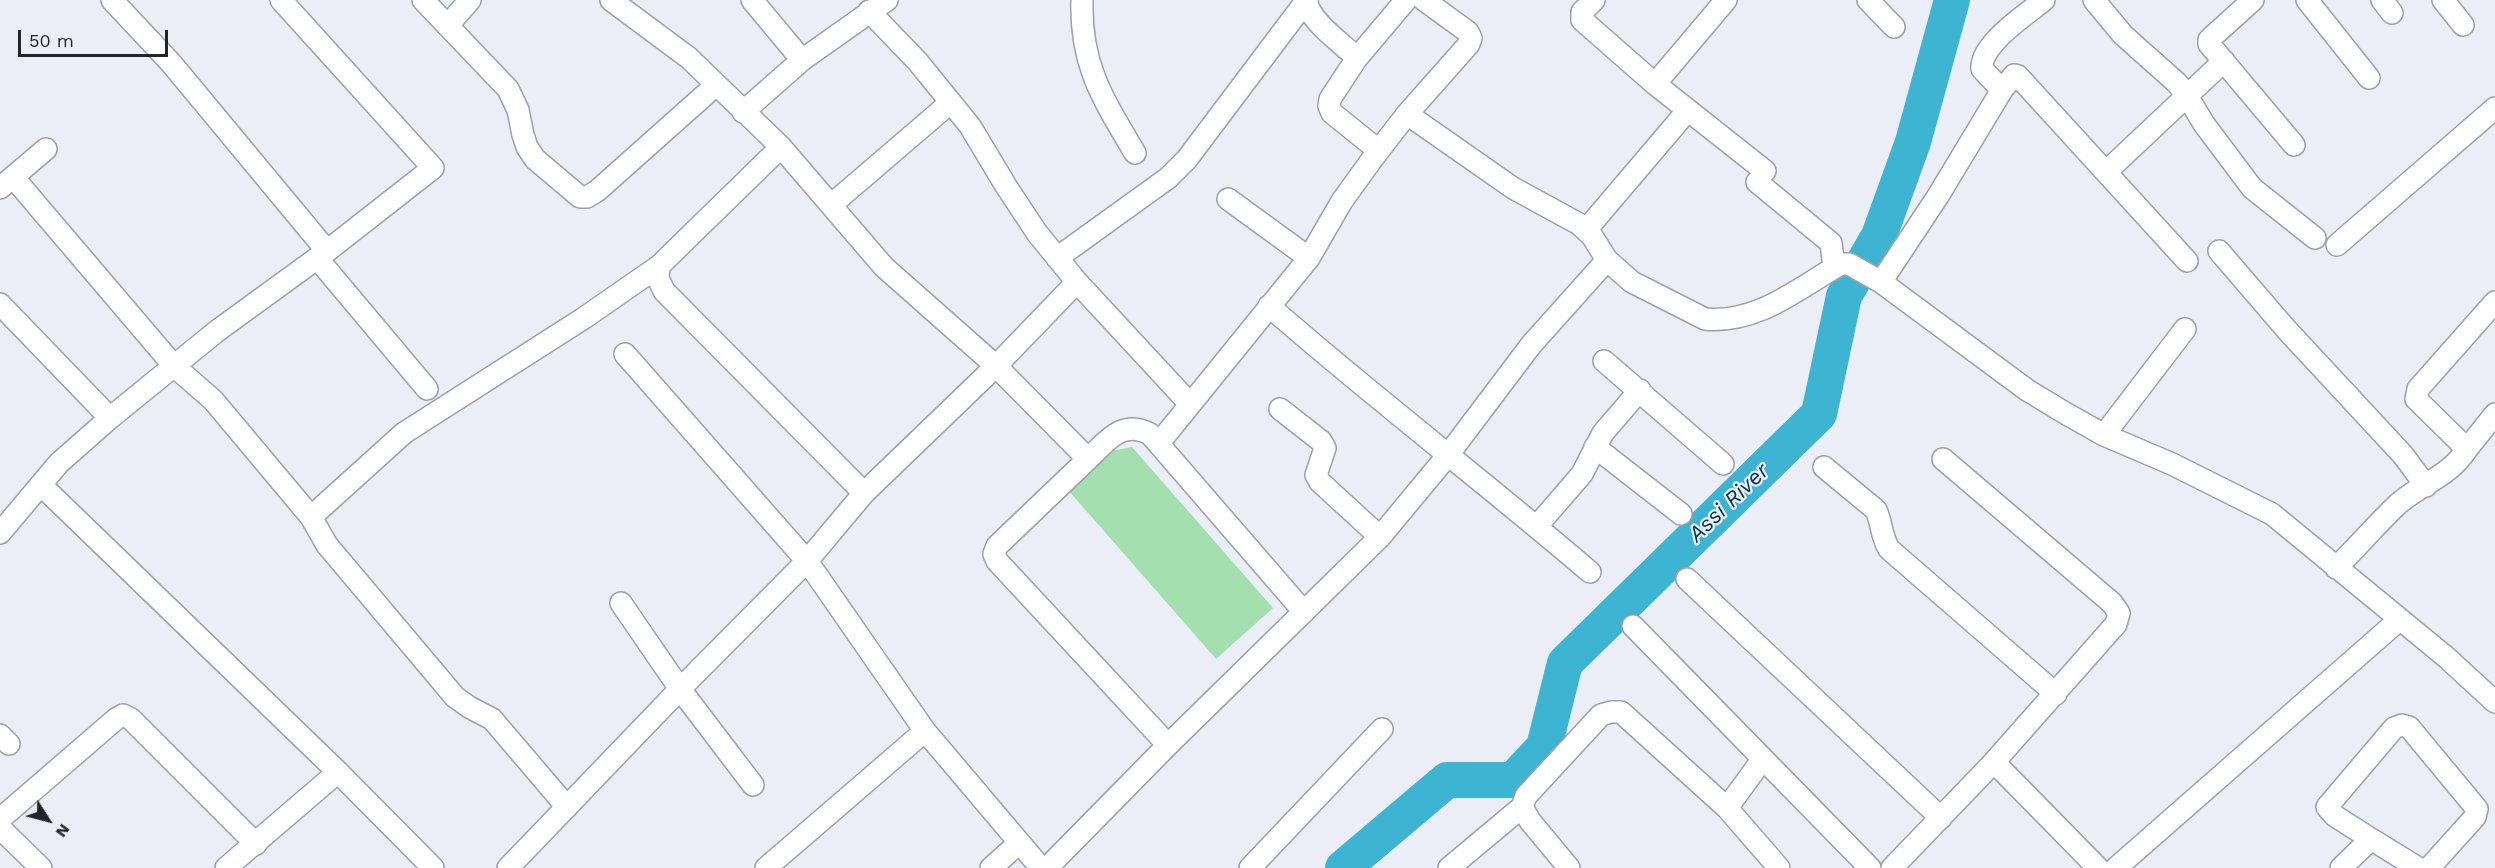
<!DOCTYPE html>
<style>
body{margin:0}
#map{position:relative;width:2495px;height:868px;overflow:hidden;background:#ebeef7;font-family:"Work Sans",sans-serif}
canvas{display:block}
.north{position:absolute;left:18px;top:790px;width:60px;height:60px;-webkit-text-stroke:4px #ebeef7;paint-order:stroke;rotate:126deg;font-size:16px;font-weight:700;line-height:24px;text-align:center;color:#232427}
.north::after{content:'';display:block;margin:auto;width:21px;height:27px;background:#232427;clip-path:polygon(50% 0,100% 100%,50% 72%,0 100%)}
.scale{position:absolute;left:18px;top:30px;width:150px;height:27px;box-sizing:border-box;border:3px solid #232427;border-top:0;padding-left:8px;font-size:18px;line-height:21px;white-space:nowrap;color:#232427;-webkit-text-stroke:4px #ebeef7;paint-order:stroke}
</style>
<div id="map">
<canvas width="2495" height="868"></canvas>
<div class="north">N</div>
<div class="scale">50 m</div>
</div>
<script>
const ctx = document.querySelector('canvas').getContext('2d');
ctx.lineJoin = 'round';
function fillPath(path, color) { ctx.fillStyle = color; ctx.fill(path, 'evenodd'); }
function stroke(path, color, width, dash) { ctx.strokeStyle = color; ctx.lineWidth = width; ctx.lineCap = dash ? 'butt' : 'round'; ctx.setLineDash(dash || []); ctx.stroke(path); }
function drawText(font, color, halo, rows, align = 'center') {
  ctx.font = font + ' "Work Sans",sans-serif'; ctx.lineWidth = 4.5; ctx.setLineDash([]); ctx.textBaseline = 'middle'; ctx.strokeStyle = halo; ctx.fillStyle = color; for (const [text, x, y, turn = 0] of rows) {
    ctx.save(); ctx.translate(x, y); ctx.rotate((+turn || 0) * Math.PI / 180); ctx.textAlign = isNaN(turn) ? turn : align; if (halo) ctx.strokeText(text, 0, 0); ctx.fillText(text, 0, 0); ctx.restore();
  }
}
fillPath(new Path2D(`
 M1132,447L1273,608L1216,659L1068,490L1106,452Z`), '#a3dfaf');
stroke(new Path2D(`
 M1343,868L1447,780H1513L1544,747L1565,663L1819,414L1844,296L1879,236L1913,142L1952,0`), '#3db4d2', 36);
const street = new Path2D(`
 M112,0L171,63L327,251
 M423,0L508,89L518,110L523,135L527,147L535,159L580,197H587L597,191L716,85
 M611,0L689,58L781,147L884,267L996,366L1088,459C1107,441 1122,419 1150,434L1304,612
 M752,0L802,60
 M1082,0C1080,65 1103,99 1135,153
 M1307,0C1307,20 1343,44 1357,58
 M1594,0L1582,12V20L1655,84
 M1726,0L1655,84L1765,171
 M1868,0L1894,27
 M2094,0L2123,35L2177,83L2187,96L2204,124L2252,188L2315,238
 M2253,0L2212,37L2209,40V44L2294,145
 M2307,0L2369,78
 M2382,0L2392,13
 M2443,0L2463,25
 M869,11L918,62L970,126L1006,186L1037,233L1077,282
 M448,25L470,0
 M2002,90L1982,69C1980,44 2026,15 2044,0
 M743,112L802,60L887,0
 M1407,114L1513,188L1579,224L1592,236L1607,260L1632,282L1705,319C1758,324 1798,288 1841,264H1849L1881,282L2027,390L2065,413L2104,435L2172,464L2272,514L2446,657L2495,702
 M781,147L659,266L658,278L664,291L864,493
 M1378,150L1332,113L1329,106L1330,99L1357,58L1406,0
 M2107,171L2224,61
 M13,177L174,366L213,400L311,517L327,545L455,697L469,707L492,719L567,807
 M1757,182L1831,243L1834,268
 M0,188L46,149
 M1228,199L1309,258
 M831,205L950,103
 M1586,230L1688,110
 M2337,245L2495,108
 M2219,251L2286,329L2403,455L2426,486
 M317,258L427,389
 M1057,258L1168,178L1187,159L1306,1
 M1881,282L1938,196L2002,90L2014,75L2018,76L2187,261
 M0,304L110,418
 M1269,306C1374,398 1485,482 1590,572
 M625,354L807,561L925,731L1041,868
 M1604,361L1723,464
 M1280,409L1321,441L1325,448L1316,475L1320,482L1380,537
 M2104,435L2185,329
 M1159,443L1309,258L1342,201L1373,158L1407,114L1469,44L1471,38L1468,32L1424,0
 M1595,447L1681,514
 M2467,449L2495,414
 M1088,459L997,546L994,554L997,561L1168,745
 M1943,459L2112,603L2119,613L2116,624L1994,762
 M1824,467L1876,510C1882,523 1881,536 1889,549L2056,694
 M41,485L338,772L433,868
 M311,517L404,433L584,318L659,266
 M1537,526L1582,474L1603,433L1640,390
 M0,533L59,463L110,418L217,331L327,251L433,168L281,0
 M2336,568C2357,547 2377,524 2398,504C2421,484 2450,476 2467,449L2416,399L2418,389L2495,302
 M1687,579L1941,818
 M621,603L680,689L753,785
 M1633,626L1870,868
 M0,735L9,744
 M1762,760L1727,808L1779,868
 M0,819L116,719L123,715L131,719L256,844
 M0,828L41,868
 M2371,839L2335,816L2327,807L2394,728L2402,725L2409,727L2477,809L2475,817L2429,868
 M226,868L338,772
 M508,868L680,689L807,561L864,493L996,366L1077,282L1190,404
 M766,868L925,731
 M991,868L1019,843
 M1047,868L1168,745L1380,537L1448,455L1531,345L1607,260
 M1250,868L1382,729
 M1449,868L1522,807
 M1569,868L1530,821L1522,807L1526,796L1601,715L1611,712H1621L1727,808
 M1892,868L1994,762L2098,868
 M2116,868L2399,620
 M2341,868L2371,839L2418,868`);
stroke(street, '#9da0a9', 24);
stroke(street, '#fff', 21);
drawText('italic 22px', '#003845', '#ebeef7', [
 ["Assi River",1729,503,-44]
]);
</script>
